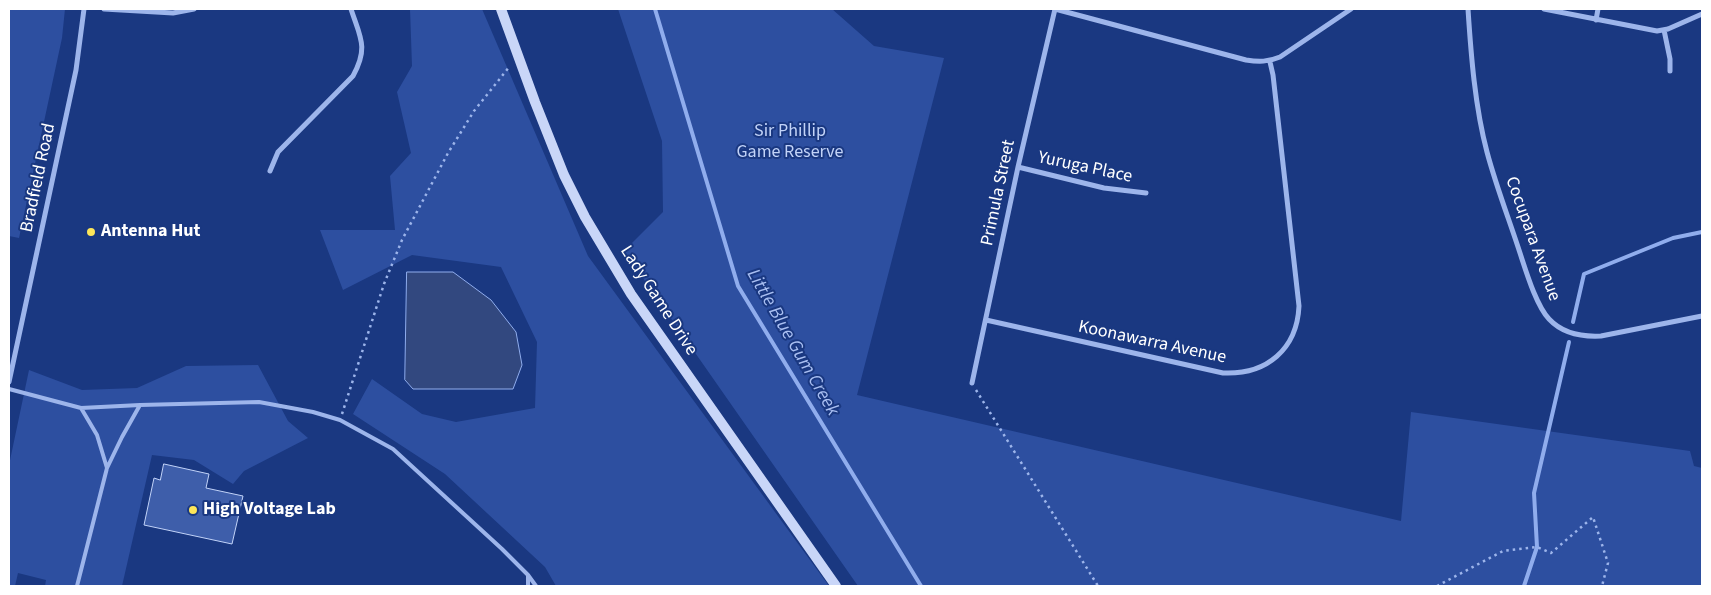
<!DOCTYPE html>
<style>
body{margin:0}
#map{position:relative;width:1711px;height:595px;overflow:hidden;background:#1a3881;font-family:"Source Sans 3",sans-serif}
canvas{display:block}
.frame{position:absolute;inset:0;border:10px solid #fff;pointer-events:none}
</style>
<div id="map">
<canvas width="1711" height="595"></canvas>
<div class="frame"></div>
</div>
<script>
const ctx = document.querySelector('canvas').getContext('2d');
ctx.lineJoin = 'round';
function fillPath(path, color) { ctx.fillStyle = color; ctx.fill(path, 'evenodd'); }
function stroke(path, color, width, dash) { ctx.strokeStyle = color; ctx.lineWidth = width; ctx.lineCap = dash ? 'butt' : 'round'; ctx.setLineDash(dash || []); ctx.stroke(path); }
function drawText(font, color, halo, rows, align = 'center') {
  ctx.font = font + ' "Source Sans 3",sans-serif'; ctx.lineWidth = 4; ctx.setLineDash([]); ctx.textBaseline = 'middle'; ctx.strokeStyle = halo; ctx.fillStyle = color; for (const [text, x, y, turn = 0] of rows) {
    ctx.save(); ctx.translate(x, y); ctx.rotate((+turn || 0) * Math.PI / 180); ctx.textAlign = isNaN(turn) ? turn : align; if (halo) ctx.strokeText(text, 0, 0); ctx.fillText(text, 0, 0); ctx.restore();
  }
}
fillPath(new Path2D(`
 M9,9H65L62,38L19,238L9,236Z
 M410,9H482L588,256L829,586H556L545,567L445,474L353,414L372,379L422,414L456,422L535,408L537,342L501,267L412,255L343,290L320,230H395L390,176L411,153L397,92L412,66Z
 M618,9H832L874,46L944,58L857,395L1401,521L1411,412L1690,451L1694,466L1702,468V586H858L624,251L663,212L662,141Z
 M258,365L288,421L308,438L244,471L233,484L194,460L152,455L122,586H45L46,580L18,573L15,586H9V465L29,370L82,390L137,388L186,366Z`), '#2d4fa0');
const water = new Path2D(`
 M407,272H453L491,300L516,332L522,365L513,389H413L405,380Z`);
fillPath(water, '#32487f');
stroke(water, '#90aded', 1);
stroke(new Path2D(`
 M655,9L738,286L921,586
 M1573,322L1584,274L1673,238L1702,232
 M1524,586L1537,547L1534,493L1569,342`), '#90aded', 4);
const building = new Path2D(`
 M164,464L209,474L206,488L243,496L232,544L144,525L154,478L160,480Z`);
fillPath(building, '#3e5eaa');
stroke(building, '#c2d3f8', 1);
stroke(new Path2D(`
 M976,390L1098,586
 M342,414L384,284L402,240L448,153L474,111L510,66
 M1437,586L1503,551L1537,547L1551,553L1593,517L1608,563L1602,586`), '#9db5eb', 2.5, [2.5, 4]);
stroke(new Path2D(`
 M9,389L81,408L97,435L107,468
 M81,408L140,405
 M77,586L107,468L122,437L140,405L259,402L313,412L340,420L393,449L502,549L528,575L536,586
 M528,586V576`), '#9db5eb', 4);
stroke(new Path2D(`
 M104,9L173,13L194,9
 M1055,9L1246,60C1259,62 1268,62 1280,57L1351,9
 M1468,9C1471,55 1475,107 1487,152C1496,186 1509,219 1520,253C1526,271 1536,305 1549,319C1562,333 1582,337 1601,336L1702,316
 M1544,9L1657,31L1668,29L1702,14
 M1596,20L1598,9
 M1664,30L1670,59V71
 M1018,167L1104,188L1146,193
 M270,171L278,152L353,76C369,47 360,37 351,9
 M986,320L1223,373C1267,375 1297,349 1299,306L1273,75L1270,62
 M9,382L76,70L84,9
 M972,383L1018,167L1055,9`), '#9db5eb', 5);
stroke(new Path2D(`
 M501,9L535,102L564,175L585,217L631,294L836,586`), '#c9d6f8', 10);
for (const [x, y, r, color] of [
 [91,232,5,"#fde659"],
 [193,510,5,"#fde659"]
]) { const dot = new Path2D(); dot.arc(x, y, r, 0, 2 * Math.PI); ctx.fillStyle = color; ctx.fill(dot); stroke(dot, '#1a3881', 2); }
drawText('18px', '#c2d3f8', '#1a3881', [
 ["Sir Phillip",790,132],
 ["Game Reserve",790,153]
]);
drawText('18px', '#fff', '#1a3881', [
 ["Yuruga Place",1085,168,12],
 ["Bradfield Road",39,178,-78],
 ["Primula Street",999,193,-78],
 ["Cocupara Avenue",1532,239,70],
 ["Lady Game Drive",658,301,57],
 ["Koonawarra Avenue",1152,343,12]
]);
drawText('bold 18px', '#fff', '#1a3881', [
 ["Antenna Hut",101,232],
 ["High Voltage Lab",203,510]
], 'left');
drawText('italic 19px', '#a9bff2', '#1a3881', [
 ["Little Blue Gum Creek",792,343,60]
]);
</script>
